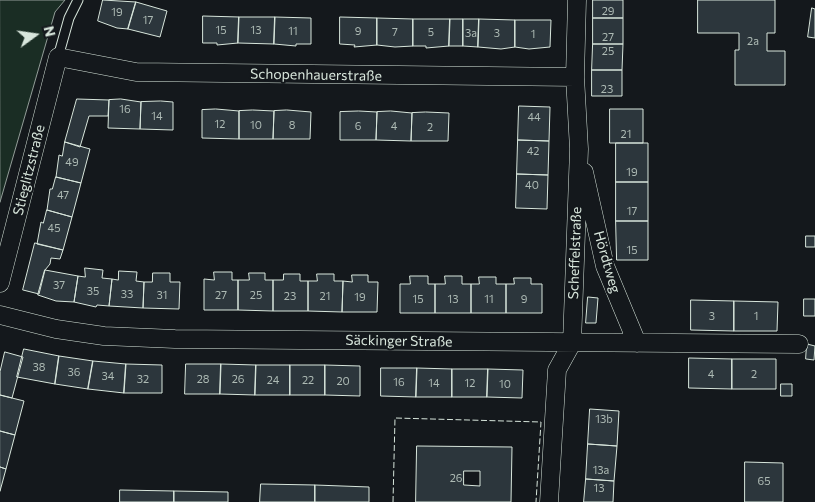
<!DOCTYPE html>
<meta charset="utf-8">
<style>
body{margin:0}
#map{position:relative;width:815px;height:502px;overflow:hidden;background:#14181c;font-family:Commissioner,sans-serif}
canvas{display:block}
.north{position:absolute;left:10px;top:10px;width:50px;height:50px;-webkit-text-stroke:4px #14181c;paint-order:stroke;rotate:76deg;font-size:14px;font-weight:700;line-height:20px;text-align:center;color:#d8e6dc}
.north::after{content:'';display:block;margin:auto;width:18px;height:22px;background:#d8e6dc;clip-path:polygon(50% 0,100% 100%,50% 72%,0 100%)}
</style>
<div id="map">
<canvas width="815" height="502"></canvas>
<div class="north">N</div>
</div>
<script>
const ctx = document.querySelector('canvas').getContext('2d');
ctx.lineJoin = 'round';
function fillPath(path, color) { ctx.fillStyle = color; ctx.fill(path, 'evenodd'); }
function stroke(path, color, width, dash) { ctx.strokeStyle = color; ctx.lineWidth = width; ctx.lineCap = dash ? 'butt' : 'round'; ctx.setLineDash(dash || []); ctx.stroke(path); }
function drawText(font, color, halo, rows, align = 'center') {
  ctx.font = font + ' Commissioner,sans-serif'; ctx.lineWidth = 4; ctx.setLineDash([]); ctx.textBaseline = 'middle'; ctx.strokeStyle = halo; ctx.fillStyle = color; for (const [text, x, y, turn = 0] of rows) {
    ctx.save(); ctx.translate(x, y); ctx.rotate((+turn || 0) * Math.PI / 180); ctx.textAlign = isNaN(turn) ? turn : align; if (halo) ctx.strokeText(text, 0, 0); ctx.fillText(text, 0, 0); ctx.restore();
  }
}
const green = new Path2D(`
 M0,0H65L55,12L0,202Z`);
fillPath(green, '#1a2d24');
stroke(green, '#939e99', 1);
const building = new Path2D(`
 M103,0L136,2L128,29L117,28L98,21Z
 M593,0H623V18H593Z
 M698,0H775V33H767V51H785V85H735V50H739V33H698Z
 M136,2L167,11L160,37L128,29Z
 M812,8L815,9V38L808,37Z
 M203,16L239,17L238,43L217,45V43H203Z
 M239,17H275L274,44L238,43Z
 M275,17L311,18V44H296V46L274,44Z
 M340,17L377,18V45L354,47L355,45L340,44Z
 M377,18L413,19V46L395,47L377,45Z
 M593,18H623V44H593Z
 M413,19H450L449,46L426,48V46H413Z
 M450,19H463V46H449Z
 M463,19H479L478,47L463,46Z
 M479,19L515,20V47L501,49L478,47Z
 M515,20H551L550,47L529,49L515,47Z
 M593,44H623L622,70H592Z
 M592,70H622V96H592Z
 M77,99L109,100L108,116H89L80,147L65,142Z
 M121,99L141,102L140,129L108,128L109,100Z
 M161,101L173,102V130L140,129L141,102Z
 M519,106L550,107L549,141L518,140Z
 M216,109L239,111V139L202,138V110Z
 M610,109H643V143H610Z
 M253,110L274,111L273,139H239V111Z
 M287,110L311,112L310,139H273L274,111Z
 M359,111L377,112L376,140H340V112Z
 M391,111L412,113L411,141L376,140L377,112Z
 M426,112L449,113L448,141H411L412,113Z
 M518,140L549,141L548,175L517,174Z
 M65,142L90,149L81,183L56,177L59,155L62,156Z
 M616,143H648V182H616Z
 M517,174L548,175L547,209L516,208Z
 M56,177L81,183L72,217L47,210L50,189H52Z
 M616,182H648V221H616Z
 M47,210L72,217L63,250L37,244L41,222L43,223Z
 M616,221H648V260H617Z
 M806,236H815V247H806Z
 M35,243L63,250L60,259L51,258L50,264L45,270L39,294L23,290Z
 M85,268L103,270L102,278L112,279L109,306L97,305L96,307L74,302L78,276L85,277Z
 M45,270L78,276L74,302L56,301L38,295Z
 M119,271L137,272L136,281L144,282L143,308L109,306L112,279L118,280Z
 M214,272H232V280H238V310H204V279L214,280Z
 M153,273H170V282H180L179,309L143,308L144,282H152Z
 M249,273H265V280H273V311L238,310V280H249Z
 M284,274H300V281H308V311H273V280H283Z
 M317,274H334V281H343L342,312L308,311V281H317Z
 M352,275H368V282H378L377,312H342L343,281L352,282Z
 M410,276H428V284H435V313H400V284H410Z
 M445,276H462V284H471V313H435V284H445Z
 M479,277H496V284H506V313H471V284H479Z
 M514,278H531V284H542V313H506V284H514Z
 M588,297L598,298L596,323H586Z
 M804,299H815V316H804Z
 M691,300L734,301V331L691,330Z
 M734,301L778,302L777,331H734Z
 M807,344L815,346L814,360L806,359Z
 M24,349L59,356L55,384L17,377Z
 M5,352L23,357L12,398L0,395V372Z
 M59,356L93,361L88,389L55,384Z
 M689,358L732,359V389L689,388Z
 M732,359H776V389H732Z
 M93,361L126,364L124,393L88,389Z
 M126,364L162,365V393H124Z
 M186,364H221L220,394H185Z
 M221,364L256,365L255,395L220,394Z
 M256,365H290V395H255Z
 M290,365H325V395H290Z
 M325,365L360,366V396L325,395Z
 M381,368H417L416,397L381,396Z
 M417,368L452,369V397H416Z
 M452,369H488L487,397H452Z
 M488,369L523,370L522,398L487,397Z
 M781,384H792V396H781Z
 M0,395L24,401L15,435L0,431Z
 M590,409L619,411L617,446L588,444Z
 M0,431L15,435L6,469L0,467Z
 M588,444L617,446L614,481L586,479Z
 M417,446L512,447L511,502H416ZM464,471H480V486L464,485Z
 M745,462L783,463V502H745Z
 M0,467L6,469L0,491Z
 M586,479L614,481L613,502H584Z
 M261,484L315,485V502H260Z
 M315,485L369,487V502H315Z
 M120,490L174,491V502H120Z
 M174,491L228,492V502H174Z`);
fillPath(building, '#2c363c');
stroke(building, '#d8e6dc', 1);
const lane = new Path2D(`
 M58,57L69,18L78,0`);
const street = new Path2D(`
 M584,172L605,266L637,343
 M0,283L58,57L136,72L575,77
 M0,315L56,329L104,336L175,339L799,344
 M549,502L557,370L572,343L579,149L575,77L577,0`);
stroke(lane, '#d8e6dc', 11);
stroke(street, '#d8e6dc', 19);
stroke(lane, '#14181c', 9);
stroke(street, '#14181c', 18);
stroke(new Path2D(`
 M393,502L395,418L541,422L536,502`), '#d8e6dc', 1, [6, 2.5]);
drawText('11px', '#adbab4', null, [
 ["29",608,11],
 ["19",117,12],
 ["17",148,20],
 ["15",221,30],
 ["13",256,30],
 ["11",293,31],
 ["9",358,31],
 ["7",395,32],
 ["5",431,32],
 ["3a",471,33],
 ["3",497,33],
 ["1",533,34],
 ["27",608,37],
 ["2a",753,41],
 ["25",608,51],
 ["23",607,89],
 ["16",125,109],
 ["14",157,116],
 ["44",534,117],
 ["12",220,124],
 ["10",256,125],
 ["8",292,125],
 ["6",358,126],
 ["4",394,126],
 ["2",430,127],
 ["21",626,134],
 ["42",533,151],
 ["49",72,162],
 ["19",632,172],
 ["40",532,185],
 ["47",63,195],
 ["17",632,211],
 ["45",54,228],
 ["15",632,250],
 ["37",59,285],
 ["35",93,291],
 ["33",127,294],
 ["31",162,295],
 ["27",221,295],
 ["25",256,295],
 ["23",290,296],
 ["21",325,296],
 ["19",360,297],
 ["15",418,299],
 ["13",453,299],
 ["11",489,299],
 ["9",524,299],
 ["3",712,316],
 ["1",756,316],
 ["38",39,367],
 ["36",74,372],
 ["4",711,374],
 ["2",754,374],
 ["34",108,376],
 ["32",143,379],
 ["28",203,379],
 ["26",238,379],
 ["24",273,380],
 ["22",308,380],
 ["20",343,381],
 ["16",399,382],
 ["14",434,383],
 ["12",470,383],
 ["10",505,384],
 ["13b",604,419],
 ["13a",601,470],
 ["26",456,478],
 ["65",764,481],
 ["13",599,488]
]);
drawText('14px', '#d8e6dc', '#14181c', [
 ["Schopenhauerstraße",316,75,1],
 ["Stieglitzstraße",29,170,-76],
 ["Scheffelstraße",575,253,-88],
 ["Hördtweg",607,262,74],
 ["Säckinger Straße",399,341,1]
]);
</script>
